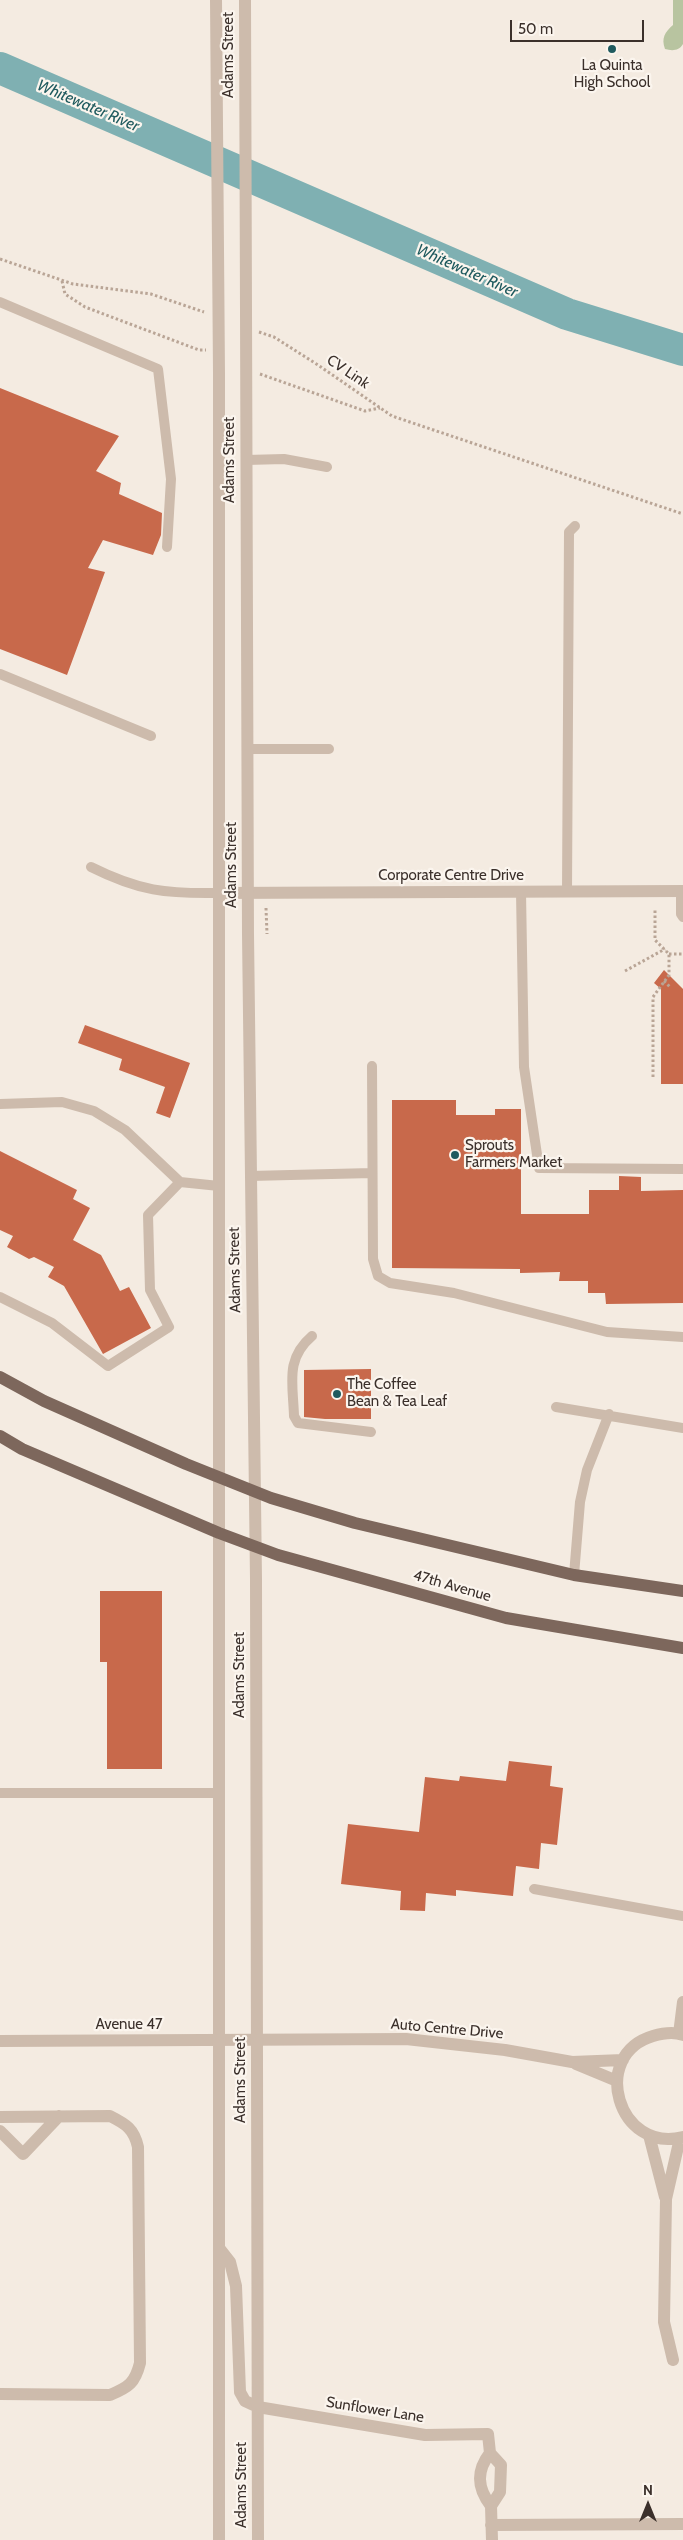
<!DOCTYPE html>
<style>
body{margin:0}
#map{position:relative;width:683px;height:2540px;overflow:hidden;background:#f4ebe1;font-family:Cabin,sans-serif}
canvas{display:block}
.north{position:absolute;left:623px;top:2480px;width:50px;height:50px;-webkit-text-stroke:4px #fbf5ee;paint-order:stroke;rotate:0deg;font-size:14px;font-weight:700;line-height:20px;text-align:center;color:#3b302b}
.north::after{content:'';display:block;margin:auto;width:18px;height:22px;background:#3b302b;clip-path:polygon(50% 0,100% 100%,50% 72%,0 100%)}
.scale{position:absolute;left:510px;top:20px;width:134px;height:22px;box-sizing:border-box;border:2px solid #3b302b;border-top:0;padding-left:6px;font-size:15px;line-height:18px;white-space:nowrap;color:#3b302b;-webkit-text-stroke:4px #fbf5ee;paint-order:stroke}
</style>
<div id="map">
<canvas width="683" height="2540"></canvas>
<div class="north">N</div>
<div class="scale">50 m</div>
</div>
<script>
const ctx = document.querySelector('canvas').getContext('2d');
ctx.lineJoin = 'round';
function fillPath(path, color) { ctx.fillStyle = color; ctx.fill(path, 'evenodd'); }
function stroke(path, color, width, dash) { ctx.strokeStyle = color; ctx.lineWidth = width; ctx.lineCap = dash ? 'butt' : 'round'; ctx.setLineDash(dash || []); ctx.stroke(path); }
function drawText(font, color, halo, rows, align = 'center') {
  ctx.font = font + ' Cabin,sans-serif'; ctx.lineWidth = 4.5; ctx.setLineDash([]); ctx.textBaseline = 'middle'; ctx.strokeStyle = halo; ctx.fillStyle = color; for (const [text, x, y, turn = 0] of rows) {
    ctx.save(); ctx.translate(x, y); ctx.rotate((+turn || 0) * Math.PI / 180); ctx.textAlign = isNaN(turn) ? turn : align; if (halo) ctx.strokeText(text, 0, 0); ctx.fillText(text, 0, 0); ctx.restore();
  }
}
fillPath(new Path2D(`
 M673,0H683V44C679,51 672,51 665,49C661,38 665,32 673,25Z`), '#b8c4a0');
stroke(new Path2D(`
 M0,68L567,314L683,350`), '#7fb0b2', 32);
fillPath(new Path2D(`
 M0,388L119,436L96,471L121,483L119,494L162,513L161,535L153,555L103,540L88,568L105,572L67,675L0,649Z
 M664,970L683,989V1084H661V989L654,983Z
 M85,1025L190,1063L170,1118L156,1113L165,1087L119,1070L122,1059L78,1043Z
 M392,1100H456V1115H495V1109H521V1214H589V1190H619V1176L641,1177V1191L683,1190V1303L606,1304L605,1293H588V1281H559L560,1272L520,1273V1269L392,1268Z
 M0,1151L77,1190L73,1199L90,1208L73,1240L101,1255L120,1291L129,1287L151,1328L103,1354L64,1286L48,1277L54,1267L34,1257L29,1259L7,1247L13,1236L0,1230Z
 M371,1369V1419H325L304,1417V1370Z
 M100,1591H162V1769H107V1662H100Z
 M509,1761L552,1766L550,1786L563,1788L557,1845L541,1843L539,1869L516,1866L513,1896L456,1890V1896L426,1893L425,1911L400,1910L401,1891L341,1884L348,1824L419,1832L425,1777L459,1781L460,1776L506,1781Z`), '#c8694b');
stroke(new Path2D(`
 M0,259L73,284L151,294L204,312
 M62,281L65,294L85,307L199,350H206
 M259,332L274,337L318,365L392,416L683,514
 M260,374L365,411L380,408
 M266,908L267,934
 M669,954H683
 M625,971L665,949
 M664,981L670,987
 M653,1077V997L669,975V954L655,940V908`), '#b9a596', 3, [2.5, 2.5]);
stroke(new Path2D(`
 M0,302L158,369L171,479L167,547
 M246,460L284,459L327,467
 M0,674L151,736
 M248,749H329
 M91,867C139,891 166,894 219,893
 M681,891V914L683,917
 M521,892L524,1067L539,1168L683,1169
 M567,892L569,532L575,526
 M372,1066L373,1259L378,1276L390,1283L454,1293L607,1332L683,1337
 M0,1104L62,1102L94,1111L125,1130L180,1182L219,1186
 M250,1176L372,1173
 M0,1297L52,1323L108,1366L169,1327L150,1290L148,1215L180,1182
 M312,1336C285,1359 293,1383 294,1416L298,1423L371,1432
 M556,1407L683,1428
 M574,1575L580,1502L587,1470L609,1414
 M0,1793H219
 M534,1889L683,1916`), '#cdbbac', 10);
stroke(new Path2D(`
 M219,893L683,891
 M679,2034L683,2002
 M683,2035C673,2031 663,2033 653,2036C589,2055 618,2154 683,2137
 M0,2041L406,2039L505,2050L572,2062L623,2060
 M576,2064L617,2081
 M0,2117L110,2116C126,2124 134,2129 138,2147L140,2363C135,2383 129,2387 110,2395L0,2394
 M0,2131L23,2154L59,2116
 M649,2135L665,2197
 M673,2360L664,2322L666,2199L680,2138
 M258,2407L425,2435L488,2434L490,2453L501,2465L500,2492L491,2506L492,2540
 M490,2453C476,2471 477,2488 491,2506
 M491,2525L683,2524`), '#cdbbac', 12);
stroke(new Path2D(`
 M216,0L219,373V2540
 M245,0L248,934L256,1579L258,2540
 M219,2248L230,2262L236,2286L240,2392L245,2401L258,2407`), '#cdbbac', 12);
stroke(new Path2D(`
 M0,1377L44,1401L186,1464L271,1498L355,1523L574,1575L683,1591
 M0,1436L22,1449L219,1533L278,1555L506,1618L683,1648`), '#7d675c', 12);
for (const [x, y, r, color] of [
 [612,49,5,"#1f5a5e"],
 [455,1155,5,"#1f5a5e"],
 [337,1394,5,"#1f5a5e"]
]) { const dot = new Path2D(); dot.arc(x, y, r, 0, 2 * Math.PI); ctx.fillStyle = color; ctx.fill(dot); stroke(dot, '#fbf5ee', 2); }
drawText('15px', '#3b302b', '#fbf5ee', [
 ["Adams Street",229,55,-90],
 ["CV Link",348,372,34],
 ["Adams Street",230,460,-90],
 ["Adams Street",232,865,-90],
 ["Corporate Centre Drive",451,876],
 ["Adams Street",235,1270,-91],
 ["47th Avenue",452,1586,16],
 ["Adams Street",240,1675,-90],
 ["Avenue 47",129,2025],
 ["Auto Centre Drive",447,2029,5],
 ["Adams Street",241,2080,-90],
 ["Sunflower Lane",375,2410,9],
 ["Adams Street",242,2485,-90]
]);
drawText('15px', '#3b302b', '#fbf5ee', [
 ["La Quinta",612,66,"center"],
 ["High School",612,83,"center"],
 ["Sprouts",465,1146],
 ["Farmers Market",465,1163],
 ["The Coffee",347,1385],
 ["Bean & Tea Leaf",347,1402]
], 'left');
drawText('italic 16px', '#1f5a5e', '#fbf5ee', [
 ["Whitewater River",88,106,23],
 ["Whitewater River",467,271,24]
]);
</script>
